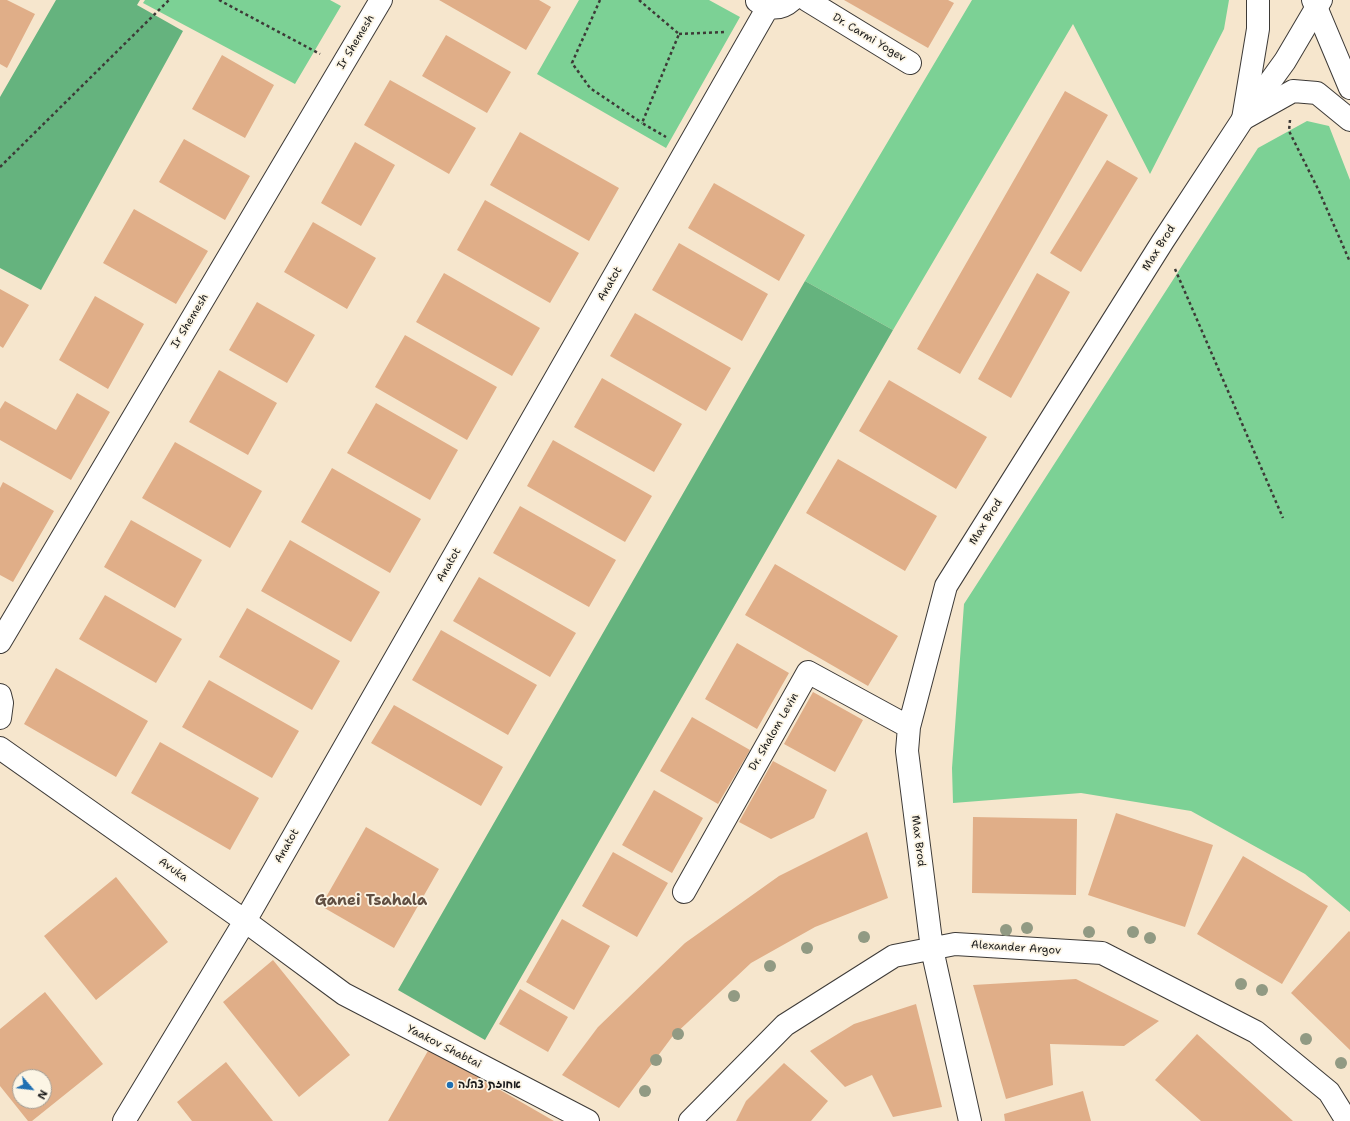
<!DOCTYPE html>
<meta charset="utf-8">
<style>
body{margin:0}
#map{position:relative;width:1350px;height:1121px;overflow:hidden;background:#f6e6cd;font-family:"Shantell Sans",sans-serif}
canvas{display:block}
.north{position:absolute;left:12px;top:1069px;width:40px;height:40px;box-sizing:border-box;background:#fcf5e5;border:1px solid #a29e95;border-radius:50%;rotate:118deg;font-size:11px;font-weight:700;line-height:16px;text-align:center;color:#1c1c1c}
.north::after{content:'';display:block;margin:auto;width:14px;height:18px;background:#1f6fb2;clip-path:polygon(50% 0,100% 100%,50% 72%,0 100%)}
</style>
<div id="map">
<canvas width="1350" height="1121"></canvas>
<div class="north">N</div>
</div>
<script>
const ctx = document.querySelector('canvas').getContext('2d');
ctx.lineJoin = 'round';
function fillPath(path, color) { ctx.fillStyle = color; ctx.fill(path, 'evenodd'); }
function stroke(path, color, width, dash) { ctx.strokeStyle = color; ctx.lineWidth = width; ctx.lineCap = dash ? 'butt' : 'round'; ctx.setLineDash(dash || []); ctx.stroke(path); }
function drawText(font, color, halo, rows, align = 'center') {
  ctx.font = font + ' "Shantell Sans","Playpen Sans Hebrew",sans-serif'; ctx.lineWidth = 3.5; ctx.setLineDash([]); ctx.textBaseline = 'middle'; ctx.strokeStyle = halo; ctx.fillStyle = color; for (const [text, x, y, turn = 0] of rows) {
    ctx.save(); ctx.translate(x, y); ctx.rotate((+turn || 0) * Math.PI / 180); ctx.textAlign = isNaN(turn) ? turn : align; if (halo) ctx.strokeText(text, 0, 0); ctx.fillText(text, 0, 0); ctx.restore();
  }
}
fillPath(new Path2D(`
 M145,0H330L341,6L295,84L143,3Z
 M579,0H709L740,17L666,148L537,74Z
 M972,0H1229L1224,29L1150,174L1073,24L893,330L805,281Z
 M1307,121L1329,126L1350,180V912L1305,874L1191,811L1081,793L953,803L952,768L964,604L1258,148Z`), '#7cd195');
fillPath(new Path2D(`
 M56,0H140L137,5L183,31L41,290L0,268V97Z
 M805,281L893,330L485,1040L398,990Z`), '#65b37e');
fillPath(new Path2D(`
 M0,0H7L35,14L7,68L0,64Z
 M439,0H539L551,7L526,50Z
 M844,0H948L954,3L928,48Z
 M446,35L511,72L487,113L422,76Z
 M222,55L274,85L245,138L192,109Z
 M390,80L476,128L449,174L364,125Z
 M1065,91L1108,115L960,374L917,349Z
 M520,132L619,188L589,241L490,185Z
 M184,139L250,176L225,220L159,182Z
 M355,142L395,165L361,226L321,203Z
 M1107,160L1138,178L1081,272L1050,253Z
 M714,183L805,235L779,281L688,228Z
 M485,200L579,253L550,303L457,250Z
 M134,209L208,251L176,304L103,263Z
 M313,222L376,258L347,309L284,272Z
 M679,243L768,294L742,341L652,290Z
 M444,273L540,328L512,376L416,322Z
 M1037,273L1070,292L1011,398L978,379Z
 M0,289L29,305L3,348L0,346Z
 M95,296L144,324L108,389L59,360Z
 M257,302L315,335L287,383L229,350Z
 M635,313L731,368L706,411L610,356Z
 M405,335L497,387L467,440L375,387Z
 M219,370L277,403L248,455L189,422Z
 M602,378L682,424L654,472L574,427Z
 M889,380L987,437L956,489L859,431Z
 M77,393L110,412L71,480L0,440V409L5,401L56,430Z
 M376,403L458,450L430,500L347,453Z
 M553,440L652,496L625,542L527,486Z
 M175,442L262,491L230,548L142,498Z
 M838,459L937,516L905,571L806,513Z
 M332,468L421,519L390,573L301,522Z
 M3,482L54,511L13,582L0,575V488Z
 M520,506L616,560L589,607L493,553Z
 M131,520L202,560L175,608L104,567Z
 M290,540L380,592L351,642L261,591Z
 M775,564L898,636L868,686L745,615Z
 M479,577L576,633L550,677L453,621Z
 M105,595L182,639L156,683L79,639Z
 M247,608L340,661L312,710L219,657Z
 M441,630L537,685L508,735L412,680Z
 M737,643L789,673L757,729L705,699Z
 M56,668L148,721L116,777L24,724Z
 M209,680L299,731L272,778L182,727Z
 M813,692L863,720L835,772L784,744Z
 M394,705L503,767L481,806L371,743Z
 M692,717L750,750L718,804L660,771Z
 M160,742L259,798L230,850L131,793Z
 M773,761L827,790L814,818L771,839L739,822Z
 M654,790L703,818L672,873L622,845Z
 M1116,813L1213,845L1185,927L1088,895Z
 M973,817L1077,819L1076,895L972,893Z
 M366,827L439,869L394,948L321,906Z
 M867,832L888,898L815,927L751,963L672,1037L619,1108L562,1075L598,1027L685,943L779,876Z
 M613,852L668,883L637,937L582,906Z
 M1243,856L1328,906L1282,984L1197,934Z
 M116,877L168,942L96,1000L44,936Z
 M562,919L610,946L574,1010L526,982Z
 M1349,931L1350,932V1050L1291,993Z
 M273,960L350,1055L299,1097L223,1002Z
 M1076,979L1159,1021L1124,1046L1050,1044L1053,1085L1006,1099L973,985Z
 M520,989L568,1017L548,1052L499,1024Z
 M45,992L103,1064L32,1121H28L0,1086V1029ZM20,1077H44V1101H20Z
 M916,1004L942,1107L893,1117L872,1075L845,1087L810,1051L854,1024Z
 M1197,1034L1293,1121H1201L1155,1080Z
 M429,1049L554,1121H388Z
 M226,1062L273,1121H192L177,1102Z
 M784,1063L828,1101L811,1121H736L746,1101Z
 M1083,1091L1091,1121H1005L1004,1114Z`), '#e0ae88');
const minor = new Path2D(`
 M807,0L910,63
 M757,1C768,10 781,10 792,0
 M0,642L381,0
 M0,695L2,703L0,718
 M0,748L245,921L344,994L588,1121
 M684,892L808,672L909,727
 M124,1121L245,921L768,7
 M690,1121L785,1025L894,956L955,944L1102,953L1256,1032L1329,1092L1347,1121
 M970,1121L932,949L907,751L909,727L946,586L1163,241L1243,119L1285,61L1321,0`);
const major = new Path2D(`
 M1313,0L1350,88
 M1243,119L1293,91L1317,93L1350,120
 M1243,119L1258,29V0`);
stroke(minor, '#3d3a37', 24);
stroke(major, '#3d3a37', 24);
stroke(new Path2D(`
 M219,0L320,54
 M600,0L572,63L590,88L642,123
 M639,0L679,34L642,123L666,137
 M679,34L724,32
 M1290,120L1289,131L1319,191L1350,262
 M0,167L169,0
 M1175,269L1283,518`), '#3d3a37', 2.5, [3, 3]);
stroke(minor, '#fff', 22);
stroke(major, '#fff', 22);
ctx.fillStyle = '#919a83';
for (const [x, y] of [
 [1027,928],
 [1006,930],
 [1089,932],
 [1133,932],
 [864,937],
 [1150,938],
 [807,948],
 [770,966],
 [1241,984],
 [1262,990],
 [734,996],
 [678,1034],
 [1306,1039],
 [656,1060],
 [1341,1063],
 [645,1091]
]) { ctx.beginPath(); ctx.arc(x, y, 6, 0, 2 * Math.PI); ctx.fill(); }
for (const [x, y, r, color] of [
 [450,1085,4,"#1f6fb2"]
]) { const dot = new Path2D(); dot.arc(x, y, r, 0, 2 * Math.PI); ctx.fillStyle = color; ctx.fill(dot); stroke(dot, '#fcf5e5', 1.5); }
drawText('11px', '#1c1c1c', '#fcf5e5', [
 ["Dr. Carmi Yogev",869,38,31],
 ["Ir Shemesh",356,42,-59],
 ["Max Brod",1159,248,-58],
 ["Anatot",610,284,-60],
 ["Ir Shemesh",190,321,-59],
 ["Max Brod",986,522,-58],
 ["Anatot",449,565,-60],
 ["Dr. Shalom Levin",774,732,-60],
 ["Max Brod",918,841,83],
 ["Anatot",287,846,-60],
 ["Avuka",173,870,35],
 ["Alexander Argov",1016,948,4],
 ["Yaakov Shabtai",444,1047,27]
]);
drawText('bold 11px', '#1c1c1c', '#fcf5e5', [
 ["אחוזת צהלה",458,1085]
], 'left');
drawText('bold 15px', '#614f42', '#fcf5e5', [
 ["Ganei Tsahala",371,901]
]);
</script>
